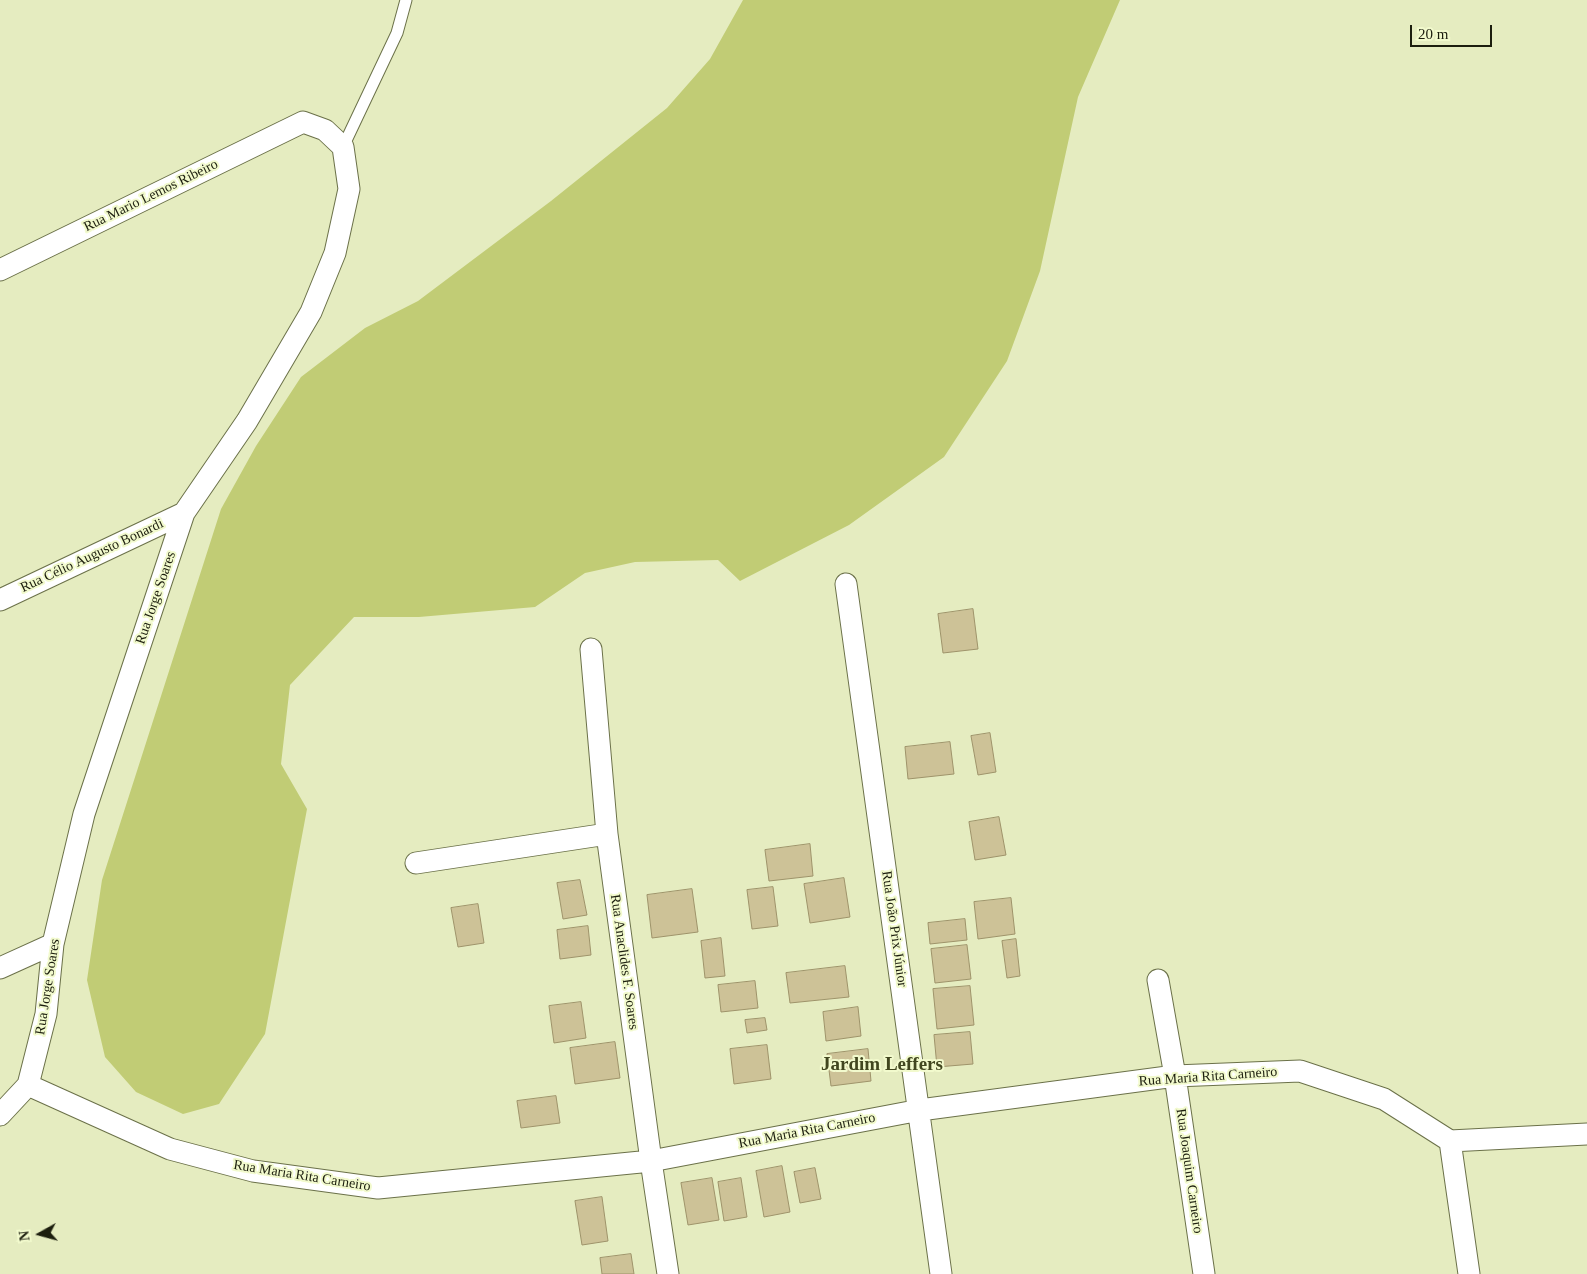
<!DOCTYPE html>
<meta charset="utf-8">
<style>
body{margin:0}
#map{position:relative;width:1587px;height:1274px;overflow:hidden;background:#e5ecc0;font-family:Georgia,serif}
canvas{display:block}
.north{position:absolute;left:15px;top:1209px;width:50px;height:50px;-webkit-text-stroke:4px #f2facd;paint-order:stroke;rotate:263deg;font-size:14px;font-weight:700;line-height:20px;text-align:center;color:#1c1e0e}
.north::after{content:'';display:block;margin:auto;width:18px;height:22px;background:#1c1e0e;clip-path:polygon(50% 0,100% 100%,50% 72%,0 100%)}
.scale{position:absolute;left:1410px;top:25px;width:82px;height:22px;box-sizing:border-box;border:2px solid #1c1e0e;border-top:0;padding-left:6px;font-size:15px;line-height:18px;white-space:nowrap;color:#1c1e0e;-webkit-text-stroke:4px #f2facd;paint-order:stroke}
</style>
<div id="map">
<canvas width="1587" height="1274"></canvas>
<div class="north">N</div>
<div class="scale">20 m</div>
</div>
<script>
const ctx = document.querySelector('canvas').getContext('2d');
ctx.lineJoin = 'round';
function fillPath(path, color) { ctx.fillStyle = color; ctx.fill(path, 'evenodd'); }
function stroke(path, color, width, dash) { ctx.strokeStyle = color; ctx.lineWidth = width; ctx.lineCap = dash ? 'butt' : 'round'; ctx.setLineDash(dash || []); ctx.stroke(path); }
function drawText(font, color, halo, rows, align = 'center') {
  ctx.font = font + ' Georgia,serif'; ctx.lineWidth = 4; ctx.setLineDash([]); ctx.textBaseline = 'middle'; ctx.strokeStyle = halo; ctx.fillStyle = color; for (const [text, x, y, turn = 0] of rows) {
    ctx.save(); ctx.translate(x, y); ctx.rotate((+turn || 0) * Math.PI / 180); ctx.textAlign = isNaN(turn) ? turn : align; if (halo) ctx.strokeText(text, 0, 0); ctx.fillText(text, 0, 0); ctx.restore();
  }
}
fillPath(new Path2D(`
 M743,0H1120L1078,97L1040,271L1007,361L944,457L849,525L740,581L718,560L635,562L585,573L535,607L419,617H354L290,685L281,764L307,809L265,1034L219,1104L183,1114L136,1092L105,1057L87,980L102,880L221,509L256,446L301,377L365,328L418,301L551,201L667,108L710,59Z`), '#c1cc75');
const building = new Path2D(`
 M973,609L978,649L943,653L938,614Z
 M990,733L996,772L978,775L971,736Z
 M950,742L954,774L908,779L905,747Z
 M999,817L1006,855L975,860L969,822Z
 M810,844L813,876L769,881L765,850Z
 M844,878L850,917L810,923L804,884Z
 M580,880L587,915L563,919L557,883Z
 M773,887L778,926L752,929L747,890Z
 M692,889L698,932L652,938L647,895Z
 M1011,898L1015,934L978,939L974,902Z
 M478,904L484,943L458,947L451,908Z
 M965,919L967,940L930,944L928,923Z
 M588,926L591,955L560,959L557,930Z
 M721,938L725,976L705,978L701,941Z
 M1016,939L1020,976L1007,978L1002,941Z
 M967,945L971,979L935,983L931,949Z
 M845,966L849,997L790,1003L786,973Z
 M755,981L758,1008L721,1012L718,985Z
 M970,986L974,1025L937,1029L933,989Z
 M581,1002L586,1038L554,1043L549,1006Z
 M858,1007L861,1036L826,1041L823,1012Z
 M765,1018L767,1030L747,1033L745,1020Z
 M970,1032L973,1064L937,1067L934,1035Z
 M615,1042L620,1078L575,1084L570,1048Z
 M767,1045L771,1079L734,1084L730,1049Z
 M868,1049L871,1081L831,1086L827,1054Z
 M556,1096L560,1123L521,1128L517,1101Z
 M782,1166L790,1212L764,1217L756,1171Z
 M815,1168L821,1199L800,1203L794,1172Z
 M712,1178L719,1220L688,1225L681,1183Z
 M741,1178L747,1217L724,1221L718,1182Z
 M602,1197L608,1241L582,1245L575,1201Z
 M631,1254L634,1274H602L600,1258Z`);
fillPath(building, '#cdc297');
stroke(building, '#9e936a', 1);
const lane = new Path2D(`
 M343,147L397,33L406,0`);
const street = new Path2D(`
 M0,270L303,122L325,130L343,147L349,189L335,253L311,312L247,421L184,513L84,814L53,944L46,1014L28,1085L0,1115
 M846,584L941,1274
 M0,600L184,513
 M591,649L607,834L651,1161L668,1274
 M416,863L607,834
 M0,968L53,944
 M1158,980L1175,1076L1204,1274
 M28,1085L170,1149L253,1171L378,1188L651,1161L920,1110L1175,1076L1300,1071L1384,1099L1450,1141L1587,1134
 M1450,1141L1469,1274`);
stroke(lane, '#6b7149', 13);
stroke(street, '#6b7149', 23);
stroke(lane, '#fff', 11);
stroke(street, '#fff', 21);
drawText('14px', '#1c1e0e', '#f2facd', [
 ["Rua Mario Lemos Ribeiro",151,196,-26],
 ["Rua Célio Augusto Bonardi",92,556,-25],
 ["Rua Jorge Soares",156,598,-71],
 ["Rua João Prix Júnior",894,929,82],
 ["Rua Anaclides F. Soares",624,962,82],
 ["Rua Jorge Soares",48,987,-81],
 ["Rua Maria Rita Carneiro",1208,1077,-4],
 ["Rua Maria Rita Carneiro",807,1131,-11],
 ["Rua Joaquim Carneiro",1189,1171,82],
 ["Rua Maria Rita Carneiro",302,1176,9]
]);
drawText('bold 19px', '#41461f', '#f2facd', [
 ["Jardim Leffers",882,1065]
]);
</script>
